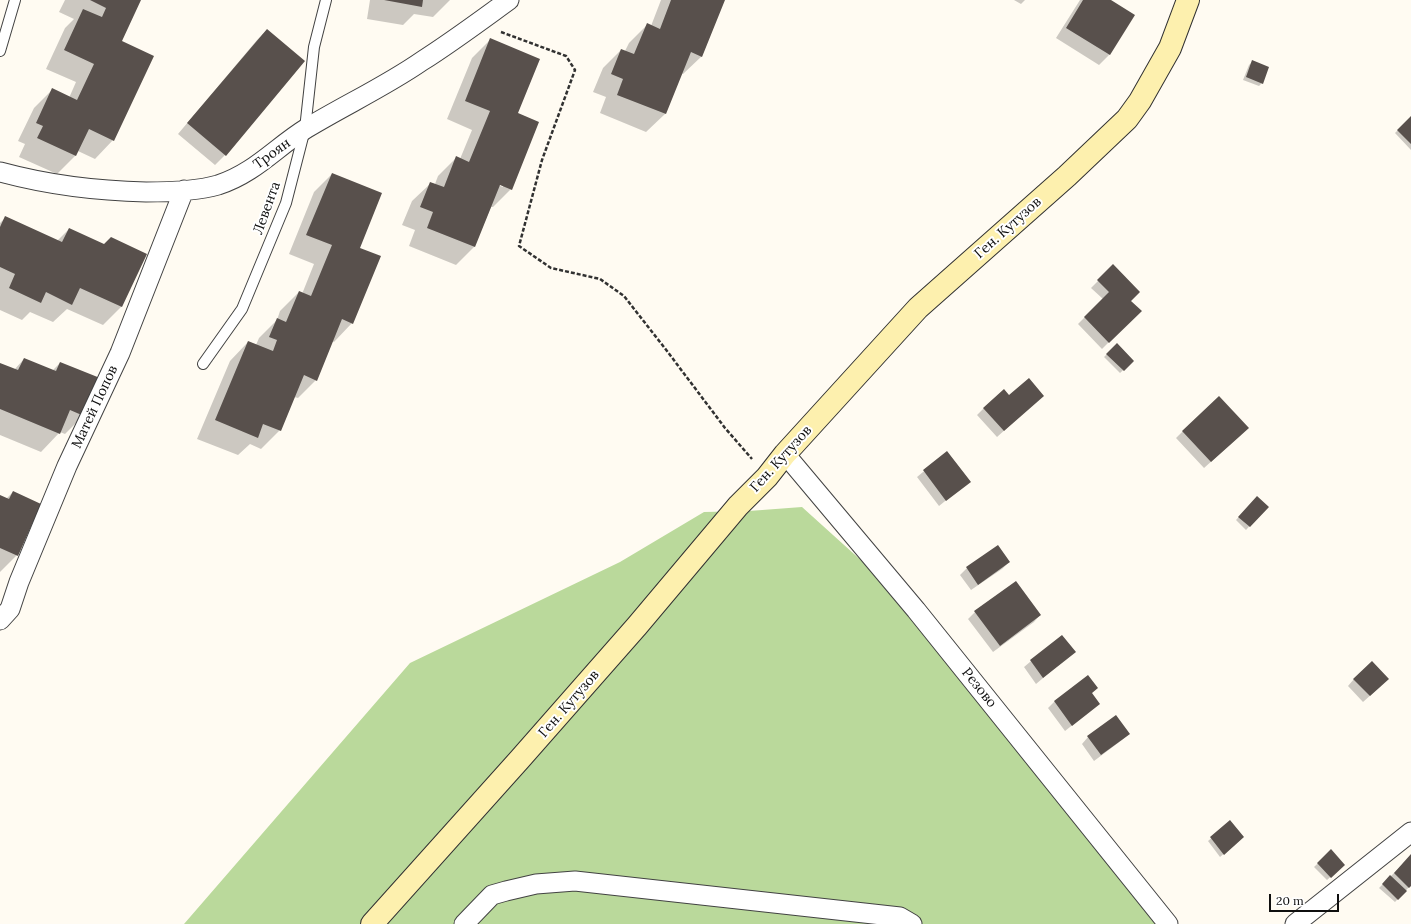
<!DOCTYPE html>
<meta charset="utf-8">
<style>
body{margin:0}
#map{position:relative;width:1411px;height:924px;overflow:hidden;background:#fffbf2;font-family:Lora,serif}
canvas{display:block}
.scale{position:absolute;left:1269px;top:894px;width:70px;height:18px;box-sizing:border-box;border:2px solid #0f0f0f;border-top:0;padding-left:5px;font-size:12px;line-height:14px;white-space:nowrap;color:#0f0f0f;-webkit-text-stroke:3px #fff;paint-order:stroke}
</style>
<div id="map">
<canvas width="1411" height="924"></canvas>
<div class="scale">20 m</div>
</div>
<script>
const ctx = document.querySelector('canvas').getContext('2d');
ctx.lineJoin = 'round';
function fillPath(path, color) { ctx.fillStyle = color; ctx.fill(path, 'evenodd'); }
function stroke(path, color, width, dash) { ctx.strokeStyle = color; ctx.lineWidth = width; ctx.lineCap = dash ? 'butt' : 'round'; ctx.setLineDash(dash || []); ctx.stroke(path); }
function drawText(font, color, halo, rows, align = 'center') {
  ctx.font = font + ' Lora,serif'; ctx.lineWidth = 4; ctx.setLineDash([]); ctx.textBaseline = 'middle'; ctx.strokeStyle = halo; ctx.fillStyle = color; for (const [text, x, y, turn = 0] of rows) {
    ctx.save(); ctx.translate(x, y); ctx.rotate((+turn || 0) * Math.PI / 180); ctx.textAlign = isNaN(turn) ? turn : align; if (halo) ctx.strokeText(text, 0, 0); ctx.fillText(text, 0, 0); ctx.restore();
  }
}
fillPath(new Path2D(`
 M802,507L916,610L1168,924H184L410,663L620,562L704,512L749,511Z`), '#bad99b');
fillPath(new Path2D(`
 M65,0H140L121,42L113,140L95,159L78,151L75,156L57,174L19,157L25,144L18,141L34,108L52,90L69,98L76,82L46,69L65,28L74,19L59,12Z
 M370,0H450L433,17L414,14L403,25L367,19Z
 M661,0H724L702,56L683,74L681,73L665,114L646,132L600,113L606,97L593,92L603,68L621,50L625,51L629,43L647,25L651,26Z
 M1014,0H1025L1021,4Z
 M1080,0H1109L1134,15L1109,55L1099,65L1056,38Z
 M267,30L225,155L215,165L178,134L257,40Z
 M490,40L517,114L511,189L493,207H491L474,247L456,265L409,246L415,230L402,225L412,201L431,183L435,184L438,176L456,158L460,159L472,130L447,119L472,58ZM495,184L503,185V187Z
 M1252,62L1262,83L1259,86L1243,80L1249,65Z
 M1411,117V150L1395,133Z
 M332,174L358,248L352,323L334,342L332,341L316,380L298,398L294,397L280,430L261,449L250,444L238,455L197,439L230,361L248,342L256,345L259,338L277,320L280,311L299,292L302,294L314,264L289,254L314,192Z
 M6,217L57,241L69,229L104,245L146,254L121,307L103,325L67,309L53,322L30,312L22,320L0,310V223Z
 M1113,266L1130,301L1140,311L1102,349L1078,324L1103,299L1091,288Z
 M1117,344L1133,361L1120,373L1104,357Z
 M24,359L52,371L60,363L83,416L65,434L60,432L41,452L0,435V364L14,370Z
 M1009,396L1036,402L997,437L977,415L984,408Z
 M1183,431L1241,435L1204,468L1176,438Z
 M947,452L970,481L939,506L917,477Z
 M13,492L17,555L0,572V496L6,499Z
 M1257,497L1267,507L1246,530L1236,520Z
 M1009,562L1002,569L971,590L960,575L967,568Z
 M975,612L1040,615L1034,622L993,652L968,619Z
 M1061,636L1074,652L1036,684L1024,667Z
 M1088,676L1091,694L1099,704L1065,731L1048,708L1054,702Z
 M1354,679L1381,686L1363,702L1348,686Z
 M1129,734L1122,740L1094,761L1082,744L1088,737Z
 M1230,822L1240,840L1220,857L1208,841Z
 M1331,851L1344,865L1327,880L1314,867Z
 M1411,856V885L1395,902L1379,888Z`), '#0003');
fillPath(new Path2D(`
 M90,0H141L122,41L154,56L114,141L89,129L76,156L37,138L43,126L36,123L52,88L77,100L94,64L64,50L83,9L102,17L106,8Z
 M384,0H423L422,7Z
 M671,0H725L702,57L691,52L666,114L617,95L623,79L611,74L621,49L634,54L647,23L660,29Z
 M1083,0H1111L1135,15L1110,55L1066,28Z
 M267,29L305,61L226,156L187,123Z
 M490,38L540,59L518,113L539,122L512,190L500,185L475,247L427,228L433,212L420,207L430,182L444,187L456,156L469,162L490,111L465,101Z
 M1252,60L1269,67L1263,84L1246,77Z
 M1411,116V144L1397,130Z
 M332,173L382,193L360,248L381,256L353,324L342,319L317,381L304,375L281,431L263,424L258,438L215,420L248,341L273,351L277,340L269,337L277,318L286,322L299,291L311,296L332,245L306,235Z
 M5,216L62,242L69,228L104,244L111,237L147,254L122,307L80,288L72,305L46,292L41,303L9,288L15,274L0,267V227Z
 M1113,264L1140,292L1131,301L1142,311L1109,343L1084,317L1109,292L1097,280Z
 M1117,343L1134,361L1124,371L1106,354Z
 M24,358L56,371L60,362L100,378L84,416L70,410L60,434L0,409V363L18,370Z
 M1029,378L1044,396L1004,431L983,408L1004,389L1009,395Z
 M1219,396L1249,428L1211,462L1182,431Z
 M947,451L971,482L946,501L923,470Z
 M13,491L41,504L18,556L0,548V495L9,499Z
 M1257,496L1269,507L1250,527L1238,517Z
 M998,545L1010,562L978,585L966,567Z
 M1016,581L1041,615L1000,646L974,611Z
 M1062,635L1076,652L1043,678L1030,660Z
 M1372,661L1389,679L1370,696L1353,679Z
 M1088,675L1098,688L1092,693L1100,704L1072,726L1054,701Z
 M1116,715L1130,734L1101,755L1087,736Z
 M1230,820L1244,837L1224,855L1210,837Z
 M1331,849L1345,865L1331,878L1317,863Z
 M1411,854V886L1409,888L1394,873Z
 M1390,875L1407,891L1398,900L1382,884Z`), '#58504c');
const lane = new Path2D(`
 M0,51L15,0
 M203,364L242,309L286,203L305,129L314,47L326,0`);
const street = new Path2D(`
 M0,172C48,185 97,191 146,192C168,192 197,191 218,185C255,173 276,147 307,128C345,105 386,86 422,61C452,42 480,21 509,0
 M785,454L916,610L1168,924
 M0,620L10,609L19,582L67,466L120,353L184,190
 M464,924L492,895L506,891L536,884L575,881L900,917L912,924
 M1295,924L1411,832`);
const secondary = new Path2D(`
 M372,924L520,759L637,626L738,506L767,477L785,454L918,308L1067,176L1127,119L1140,101L1170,48L1188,0`);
stroke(lane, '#424242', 12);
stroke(street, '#424242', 21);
stroke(secondary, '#313131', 24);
stroke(new Path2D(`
 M501,32L566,56L575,70L542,160L519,246L551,268L600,279L624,296L667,351L725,428L752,459`), '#313131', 2.5, [4, 2]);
stroke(lane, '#fff', 10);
stroke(street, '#fff', 19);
stroke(secondary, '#fdf0ae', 22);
drawText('14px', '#0f0f0f', '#fff', [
 ["Троян",272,154,-36],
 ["Левента",267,208,-70],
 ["Ген. Кутузов",1008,228,-42],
 ["Матей Попов",95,407,-65],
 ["Ген. Кутузов",781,459,-48],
 ["Резово",979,688,51],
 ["Ген. Кутузов",569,704,-49]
]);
</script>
